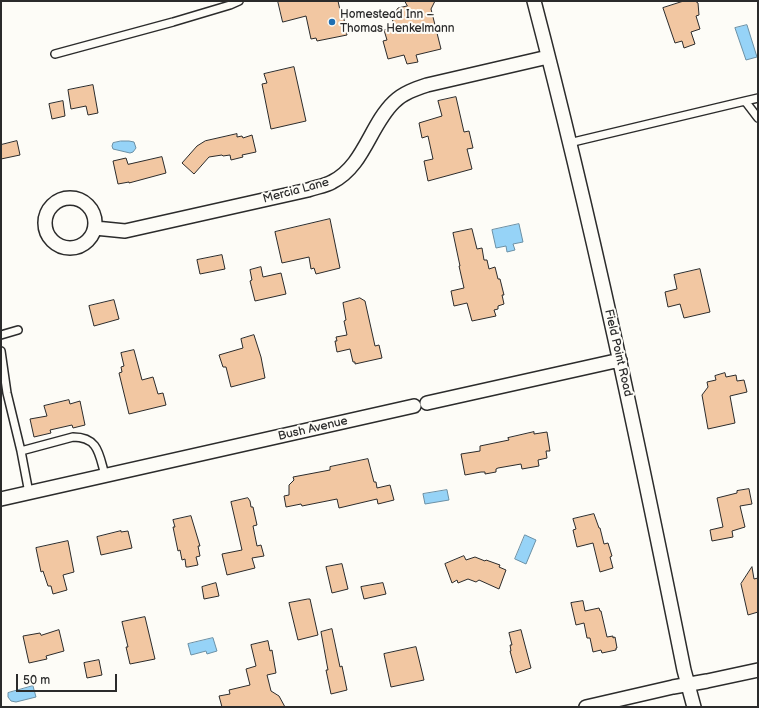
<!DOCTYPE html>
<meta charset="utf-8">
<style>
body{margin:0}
#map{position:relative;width:759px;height:708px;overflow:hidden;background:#fdfcf7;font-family:"Balsamiq Sans",sans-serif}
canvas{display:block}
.frame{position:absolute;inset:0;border:2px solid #2b2b2b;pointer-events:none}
.scale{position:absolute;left:16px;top:674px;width:101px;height:18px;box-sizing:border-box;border:2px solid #2b2b2b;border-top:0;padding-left:5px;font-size:12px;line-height:14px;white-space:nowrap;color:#2b2b2b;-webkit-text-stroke:3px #fdfcf7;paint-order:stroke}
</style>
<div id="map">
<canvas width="759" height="708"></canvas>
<div class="frame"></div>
<div class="scale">50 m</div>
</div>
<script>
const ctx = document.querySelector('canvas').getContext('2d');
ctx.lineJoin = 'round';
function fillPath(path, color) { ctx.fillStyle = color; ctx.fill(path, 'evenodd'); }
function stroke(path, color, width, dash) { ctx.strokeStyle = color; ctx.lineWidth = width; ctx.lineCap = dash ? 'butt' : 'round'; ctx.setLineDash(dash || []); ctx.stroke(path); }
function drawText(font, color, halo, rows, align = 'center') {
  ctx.font = font + ' "Balsamiq Sans",sans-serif'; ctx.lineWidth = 4; ctx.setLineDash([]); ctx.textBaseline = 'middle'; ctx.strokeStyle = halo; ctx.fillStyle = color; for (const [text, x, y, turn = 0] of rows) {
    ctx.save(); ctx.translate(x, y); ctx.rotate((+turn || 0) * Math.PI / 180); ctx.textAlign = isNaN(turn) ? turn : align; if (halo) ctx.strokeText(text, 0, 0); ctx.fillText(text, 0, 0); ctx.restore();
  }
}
const water = new Path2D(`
 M747,25L757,57L746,60L735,28Z
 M121,141H129L134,142L136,148L133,152L130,153L113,149L112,146L113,143Z
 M519,224L523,242L513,244L515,250L507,252L506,246L496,248L492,230Z
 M447,490L449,500L425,504L423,494Z
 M525,535L536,540L526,564L515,559Z
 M213,638L217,651L207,654L206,651L191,655L188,644Z
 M33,686L36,697L16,702L11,701L8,697V693Z`);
fillPath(water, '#96d3f7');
stroke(water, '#6b90a5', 1);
const building = new Path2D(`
 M278,1H338L340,10L342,9L347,35L317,41L316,38L311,39L306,16L283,22Z
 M405,1H435L431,9L441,49L416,55L418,62L407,64L404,55L388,59L383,41L387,40L384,30L394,27L392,17L398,8L407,6Z
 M684,1H695L698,3L699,15L696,16L700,29L691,32L695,44L684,48L682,41L675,43L663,8Z
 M294,67L306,121L271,129L262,84L267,83L264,74Z
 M93,85L98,113L88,115L86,106L71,109L68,90Z
 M456,97L464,132L469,131L473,148L467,149L472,169L428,181L424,161L433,159L428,136L422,138L419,123L442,116L438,101Z
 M63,101L65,116L52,119L49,104Z
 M237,134V137L242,136L243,138L252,135L256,152L242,155L243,157L231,160L230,155L223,156L222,155L209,157L194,174L182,163L197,146L205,141Z
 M17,141L20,155L1,159V145Z
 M162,157L166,173L129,183V182L118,184L113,161L126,158L128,164Z
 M330,219L340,268L316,274L314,268L311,269L309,257L282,263L275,232Z
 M472,229L477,249L482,248L484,260H487L489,269L495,267L498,279H500L504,295H502L504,304L498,306V309L494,310L496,316L472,321L467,303L454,306L451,291L464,288L459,266H460L453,233Z
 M222,255L225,269L200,274L197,260Z
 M261,267L263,277L281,273L286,294L255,301L250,281L252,280L250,270Z
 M700,269L710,312L684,318L680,304L668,307L665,292L677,289L674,275Z
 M360,298L365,301L375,346L379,345L382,358L355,364V362H353L350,349L337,352L335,341H337L336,337L347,335L344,321L346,320L343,303Z
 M114,300L119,319L94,326L89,306Z
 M254,335L261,357L265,378L231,387L226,367H223L219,355L243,348L241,339Z
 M134,350L142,380L153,377L158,394L163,393L166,405L129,414L119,373L122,372L121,367L124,366L121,353Z
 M725,373L726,377L736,375L737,381L744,380L747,392L730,396L735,423L708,429L702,395L708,387L707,382L716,380L715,376Z
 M69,400L70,404L80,401L85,425L73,428L72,425L50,430L51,433L34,437L30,419L47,416L44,406Z
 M534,432V434L547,432L550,451H546L547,458L538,460L539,466L522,469L521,464L498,468L496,469V472L485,474V472H481L465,475L461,454L480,451V446L509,440L508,438Z
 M368,459L374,482H376L377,488L390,485L394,500L378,504L377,499L339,508L337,499L302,506L301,504L286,507L284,496L289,495V485L294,480L293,477L330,470V467Z
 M749,489L752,504L740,506L745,527L732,531L733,537L712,541L710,530L723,527L717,498L737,493V491Z
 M248,498L250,501L251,507H253L257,525L253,526L257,546L261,545L264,556L252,558L255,568L227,575L222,554L242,550L231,502Z
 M594,514L599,528H600L604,544L608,543L612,556L610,557L613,568L600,572L593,543L577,547L573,530L576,529L573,519Z
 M191,516L200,546H198L200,556L196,557L198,565L188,567H186L185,559L182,560L180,550L178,551L173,527H175L173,520Z
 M121,531V532L128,531L132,548L101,555L97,537Z
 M68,541L74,572L63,575L67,590L53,594L51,586H48L43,571L41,572L36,548Z
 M464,556L466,560L475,557L485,561L486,560L500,565L499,567L506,570L499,589L479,580L476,582L468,579L458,583L457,580L452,583L445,564Z
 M342,564L348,589L332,593L326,567Z
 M752,567L754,579L758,578V612L748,615L741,584Z
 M216,583L219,596L204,599L202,587Z
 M383,583L386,594L364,599L361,587Z
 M308,599H310L318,635L298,640L289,603Z
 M583,601L585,611L599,608L600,611H601L607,637L613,636V638L615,637L617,648H616V650L602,653L601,650L593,652L590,638H587L584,623L576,625L571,603Z
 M145,617L155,659L130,664L126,647H128L122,622Z
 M332,629L340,667L342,666L347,690L331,694L326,670H328L321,632Z
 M59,630L64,651L46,656L47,659L29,663L23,636L40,633L41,635Z
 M521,630L531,668L516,673L510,651H511L510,645H512L509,633Z
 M268,641L270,651L272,650L276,673L267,675L271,691L279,696L285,707H222L219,696L230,694L229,690L250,685L246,669L256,666L251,645Z
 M416,647L424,680L391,687L384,654Z
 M99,660L102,675L87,678L84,663Z`);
fillPath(building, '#f2c7a2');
stroke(building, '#2b2b2b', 1);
const service = new Path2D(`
 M55,54L173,22L230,5L239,1
 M745,101L758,98
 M569,143L745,101L758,118
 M1,335L18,330
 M1,351L7,393L21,451
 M29,493L21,451L73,437C99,437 99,455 105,475`);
const minor = new Path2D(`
 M534,1C592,222 639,446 684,670L694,707
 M45 223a25 25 0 1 1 50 0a25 25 0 1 1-50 0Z
 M95,228L125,231L308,190C316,187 325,186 332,182C364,166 370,125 394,102C403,93 415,89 427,85L548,57
 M427,403L620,360
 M1,499L414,406
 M586,707L673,687L707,681L758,670`);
stroke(service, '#2b2b2b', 10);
stroke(minor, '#2b2b2b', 16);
stroke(service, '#fdfcf7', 7);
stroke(minor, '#fdfcf7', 13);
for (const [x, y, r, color] of [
 [332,22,4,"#1f6fb2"]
]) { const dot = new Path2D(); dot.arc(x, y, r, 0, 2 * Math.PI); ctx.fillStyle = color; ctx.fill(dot); stroke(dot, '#fdfcf7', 1.5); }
drawText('12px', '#2b2b2b', '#fdfcf7', [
 ["Homestead Inn –",340,15],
 ["Thomas Henkelmann",340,29]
], 'left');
drawText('12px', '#2b2b2b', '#fdfcf7', [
 ["Mercia Lane",296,191,-15],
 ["Field Point Road",618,353,77],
 ["Bush Avenue",313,429,-13]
]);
</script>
